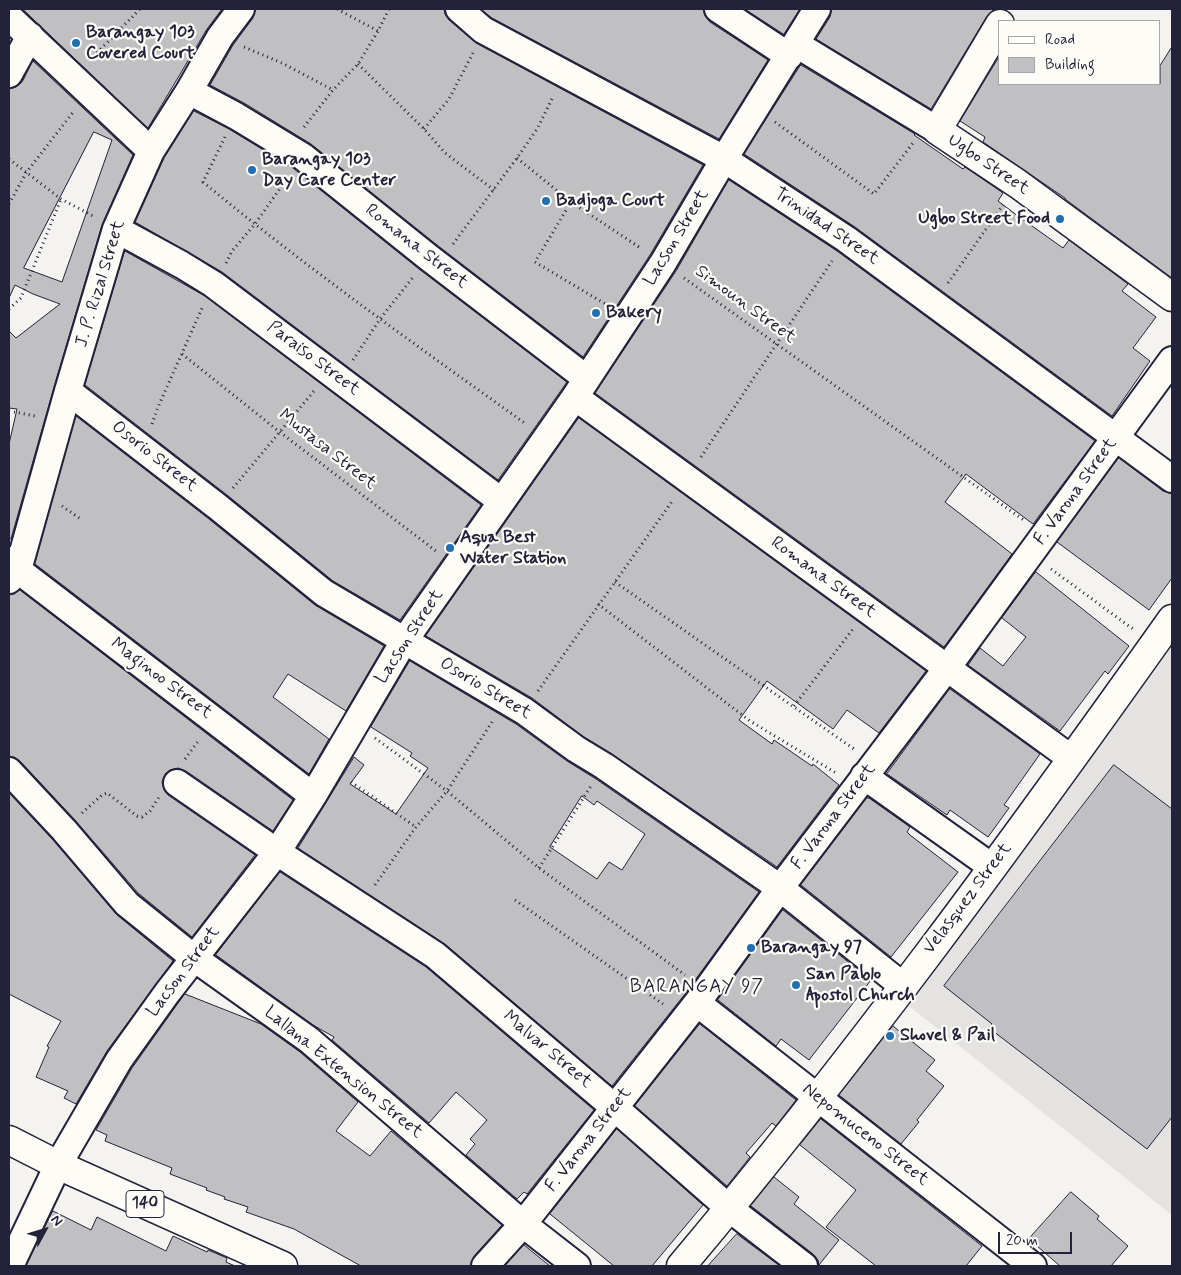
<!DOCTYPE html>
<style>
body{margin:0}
#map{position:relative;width:1181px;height:1275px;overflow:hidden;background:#f4f3ef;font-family:Mynerve,sans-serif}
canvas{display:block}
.frame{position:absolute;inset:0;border:10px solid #22223b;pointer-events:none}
.legend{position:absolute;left:998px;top:20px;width:162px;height:65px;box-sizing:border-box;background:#fdfcf7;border:1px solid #a5a5ac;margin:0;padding:6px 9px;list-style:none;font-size:15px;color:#22223b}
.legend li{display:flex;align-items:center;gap:10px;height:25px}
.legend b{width:25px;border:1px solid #a5a5ac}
.north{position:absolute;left:20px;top:1205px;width:50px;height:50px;-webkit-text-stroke:4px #fdfcf7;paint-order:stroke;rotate:51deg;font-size:14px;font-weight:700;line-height:20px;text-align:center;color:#22223b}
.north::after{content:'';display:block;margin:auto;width:18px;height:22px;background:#22223b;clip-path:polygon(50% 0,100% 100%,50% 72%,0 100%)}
.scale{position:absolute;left:998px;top:1232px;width:74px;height:22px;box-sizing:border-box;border:2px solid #22223b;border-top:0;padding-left:6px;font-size:15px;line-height:18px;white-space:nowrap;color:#22223b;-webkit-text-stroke:4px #fdfcf7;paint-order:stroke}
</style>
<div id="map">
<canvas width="1181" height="1275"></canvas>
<div class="frame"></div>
<ul class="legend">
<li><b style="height:6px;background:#fdfcf7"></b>Road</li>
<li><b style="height:14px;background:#c0bfc2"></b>Building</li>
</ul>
<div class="north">N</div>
<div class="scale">20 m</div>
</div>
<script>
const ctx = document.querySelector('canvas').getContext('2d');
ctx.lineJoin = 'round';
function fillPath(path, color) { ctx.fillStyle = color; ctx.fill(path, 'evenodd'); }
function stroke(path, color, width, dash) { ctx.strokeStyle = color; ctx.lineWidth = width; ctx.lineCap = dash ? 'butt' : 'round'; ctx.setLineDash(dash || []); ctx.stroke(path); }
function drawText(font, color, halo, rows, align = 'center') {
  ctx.font = font + ' Mynerve,sans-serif'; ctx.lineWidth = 4.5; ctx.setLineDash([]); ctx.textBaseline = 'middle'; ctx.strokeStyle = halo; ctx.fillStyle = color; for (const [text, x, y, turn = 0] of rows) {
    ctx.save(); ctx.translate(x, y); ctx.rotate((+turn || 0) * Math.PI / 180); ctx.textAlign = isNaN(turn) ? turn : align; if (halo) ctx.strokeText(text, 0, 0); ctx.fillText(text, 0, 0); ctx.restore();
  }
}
fillPath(new Path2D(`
 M1172,647V1215L909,1006Z`), '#e4e3e2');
const building = new Path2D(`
 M23,9H222L207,29L148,128Z
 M256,9H444L445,14L449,20L476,43L703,165L650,255L583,357L437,245L311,144L244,103L210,85L233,45L253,18Z
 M481,9H703L705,16L710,22L768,60L719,139L492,18Z
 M745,9H800L784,34Z
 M832,9H998L992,11L987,16L931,109L816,39L830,17Z
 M1172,47V278L1065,199V198L983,142L985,137L960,121L1000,55V84H1160V66Z
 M33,61L133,155L102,225L54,387L11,539L9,538V444L17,409L9,408V331L16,338L60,304L33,294L15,285L9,298V89L16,87L22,82ZM94,132L112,140L62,282L24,268Z
 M801,65L915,134L914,135L963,169L965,167L1003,193L998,201L1018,216L1063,248L1069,240L1128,284L1122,291L1156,317L1133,348L1150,361L1112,416L855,227L744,154Z
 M194,111L229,129L293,168L419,269L567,382L498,480L222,272L135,222L164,158Z
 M729,180L837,251L1095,441L1033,524L966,474L945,502L1012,554L944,647L595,393L676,271Z
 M125,251L205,296L481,505L400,620L333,581L227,495L85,385Z
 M76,416L209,519L315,605L384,646L346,711L288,674L273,697L329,739L309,774L35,564Z
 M579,418L926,671L879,733L847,710L833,729L767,681L739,720L772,744L774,740L812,766L813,764L839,785L777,867L612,754L584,737L532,698L426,636Z
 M1119,458L1163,491L1172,494V578L1149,610L1057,542Z
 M1036,572L1129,646L1108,674L1105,671L1060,731L968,665L980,648L1003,666L1026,637L1002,618Z
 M20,590L293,800L273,831L186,771L178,768L170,770L165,774L162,782L164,790L168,795L255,855L192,937L138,893L75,820L20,761L14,757L9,756V595L14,594Z
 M410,661L516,724L567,761L596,779L759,892L685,994L612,1086L445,944L298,848L354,757L364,765L350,784L396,814L428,768L410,756L412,753L371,727ZM582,796L594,805L597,801L645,834L622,870L609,862L597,879L550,847Z
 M950,689L1040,754L1004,805L1009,808L988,837L950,810L947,815L887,774Z
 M1114,765L1172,809V1117L1147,1149L989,1028L992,1024L944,986Z
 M9,793L53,840L116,914L173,961L107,1051L76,1104L64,1098L68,1091L36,1077L49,1047L47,1046L61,1021L9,994Z
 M867,798H869L910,827L907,832L910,835L958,872L891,957L801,885Z
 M280,872L426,967L594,1110L527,1194L524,1192L517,1199L466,1155L475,1144L470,1139L487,1120L456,1092L429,1123L332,1040L334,1037L313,1025L216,955Z
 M783,910L871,980L809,1060L781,1039L776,1046L718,1000Z
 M185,994L261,1024L300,1052L358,1102L336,1131L370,1156L391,1131L502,1225L474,1256L470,1266H361L294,1229L246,1212L248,1207L224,1199L225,1197L206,1190L207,1188L170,1174L172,1168L105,1141L107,1135L96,1130L132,1068Z
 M700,1024L796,1100L776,1126L772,1123L746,1153L750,1157L727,1186L635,1106Z
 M893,1026L935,1060L926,1071L944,1086L917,1120L919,1122L901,1144L839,1095Z
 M821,1119L982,1246L966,1266H876L826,1227L856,1190L800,1145Z
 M617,1129L703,1205L652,1266H614L550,1214Z
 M774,1177L799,1197L794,1204L839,1240L819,1265L818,1260L813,1254L751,1206Z
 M1071,1192L1099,1216L1097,1219L1128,1246L1111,1266H1060L1029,1239Z
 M53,1211L91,1230L97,1217L166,1251L173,1236L207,1252L208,1250L227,1258L226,1262L235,1266H26Z
 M737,1234L780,1266H708Z
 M524,1245L550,1266H505Z`);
fillPath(building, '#c0bfc2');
stroke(building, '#22223b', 1);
const street = new Path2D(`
 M459,9L483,30L724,159L846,239L1172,479
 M718,9L789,56
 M9,17L151,151
 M796,44L937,130
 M9,74L30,36
 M189,91L236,116L302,156L428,257L587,379
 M116,229L182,265L213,284L501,501
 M68,391L218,507L324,593L524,711L576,749L604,766L780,888L903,986
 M575,397L1072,759
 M9,560L18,570L313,796
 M9,580L18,570L68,391L116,229L151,151L189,91L220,37L241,9
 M9,771L64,830L127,904L194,958L309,1040L523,1224L577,1266
 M864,776L992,867
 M177,783L277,852L435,955L615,1108L730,1209L804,1266
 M697,1003L1033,1266
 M10,1266L58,1165L119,1060L167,993L277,852L313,796L404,641L575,397L663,263L724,159L817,9
 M485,1266L523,1224L697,1003L780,888L947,668L1172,360`);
const secondary = new Path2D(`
 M1000,24L937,130L1018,184L1172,297
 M681,1266C855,1059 1015,840 1172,619`);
const primary = new Path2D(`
 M9,1140L58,1165L283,1266`);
stroke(street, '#22223b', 30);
stroke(secondary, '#22223b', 31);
stroke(primary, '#22223b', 31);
stroke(new Path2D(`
 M337,9L378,31
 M244,47L282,63L333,90
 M90,60L140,9
 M358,64L424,129L445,153L494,190
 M775,122L874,194L913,143
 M304,127L333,90L358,64L378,31L389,9
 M424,129L449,99L473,53
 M225,137L203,182C307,268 417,346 526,424
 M517,158L571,202L642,249
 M9,159L61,199L95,217
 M571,202L535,262L607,305
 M9,204L26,173L74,111
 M453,244L517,158L537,129L553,97
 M226,263L232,251L255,224L288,177
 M684,278L1025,521
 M948,283L1003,205
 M9,309L21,298L61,199
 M182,354L281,433L436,551
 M353,360L380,319L414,276
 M9,411L35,416
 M152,424L158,407L203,306
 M701,457L832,261
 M233,488L314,391
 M62,506L82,520
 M1051,569L1133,629
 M615,582L854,749
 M598,604L750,721L836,773
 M538,691L673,500
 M794,706L853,629
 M375,738L447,791L539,868L685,975
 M185,759L199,740
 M351,782L416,827
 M82,813L102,795L107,793L137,816L142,817L150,811L159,797
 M539,868L591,786
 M375,885L416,827L447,791L492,722
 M515,900L663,1004`), '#22223b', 3, [1, 4]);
stroke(street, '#fdfcf7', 26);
stroke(secondary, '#fdfcf7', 28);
stroke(primary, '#fdfcf7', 28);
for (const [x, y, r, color] of [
 [76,43,5,"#1f6fb2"],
 [252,170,5,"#1f6fb2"],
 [546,201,5,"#1f6fb2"],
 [1060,219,5,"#1f6fb2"],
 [596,313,5,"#1f6fb2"],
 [450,548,5,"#1f6fb2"],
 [751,948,5,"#1f6fb2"],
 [796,985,5,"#1f6fb2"],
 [890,1036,5,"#1f6fb2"]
]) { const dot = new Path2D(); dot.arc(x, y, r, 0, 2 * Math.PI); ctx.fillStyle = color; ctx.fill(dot); stroke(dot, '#fdfcf7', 2); }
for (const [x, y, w] of [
 [145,1204,38]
]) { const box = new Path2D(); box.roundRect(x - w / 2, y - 13.5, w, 27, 4); ctx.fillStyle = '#fdfcf7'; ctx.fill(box); stroke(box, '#22223b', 1); }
drawText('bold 16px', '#22223b', null, [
 ["140",145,1204]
]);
drawText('bold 18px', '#22223b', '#fdfcf7', [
 ["Barangay 103",86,33],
 ["Covered Court",86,54],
 ["Barangay 103",262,160],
 ["Day Care Center",262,181],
 ["Badjoga Court",556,201],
 ["Ugbo Street Food",1050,219,"right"],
 ["Bakery",606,313],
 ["Aqua Best",460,538],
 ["Water Station",460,559],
 ["Barangay 97",761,948],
 ["San Pablo",806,975],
 ["Apostol Church",806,996],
 ["Shovel & Pail",900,1036]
], 'left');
drawText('18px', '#22223b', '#fdfcf7', [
 ["Ugbo Street",988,165,34],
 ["Trinidad Street",826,227,34],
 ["Lacson Street",677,238,-59],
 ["Romana Street",416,247,38],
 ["J. P. Rizal Street",101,284,-73],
 ["Simoun Street",745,305,36],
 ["Paraiso Street",313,359,37],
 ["Mustasa Street",327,450,38],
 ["Osorio Street",154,457,38],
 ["F. Varona Street",1076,492,-54],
 ["Romana Street",823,578,36],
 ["Lacson Street",410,637,-57],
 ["Maginoo Street",161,679,37],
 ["Osorio Street",485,689,31],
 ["F. Varona Street",834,817,-53],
 ["Velasquez Street",968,899,-53],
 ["Lacson Street",184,972,-53],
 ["Malvar Street",547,1050,40],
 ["Lallana Extension Street",343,1073,39],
 ["Nepomuceno Street",865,1135,38],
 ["F. Varona Street",589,1140,-52]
]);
ctx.letterSpacing = '1px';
drawText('19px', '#22223b', '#fdfcf7', [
 ["BARANGAY 97",697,988]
]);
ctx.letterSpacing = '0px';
</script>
